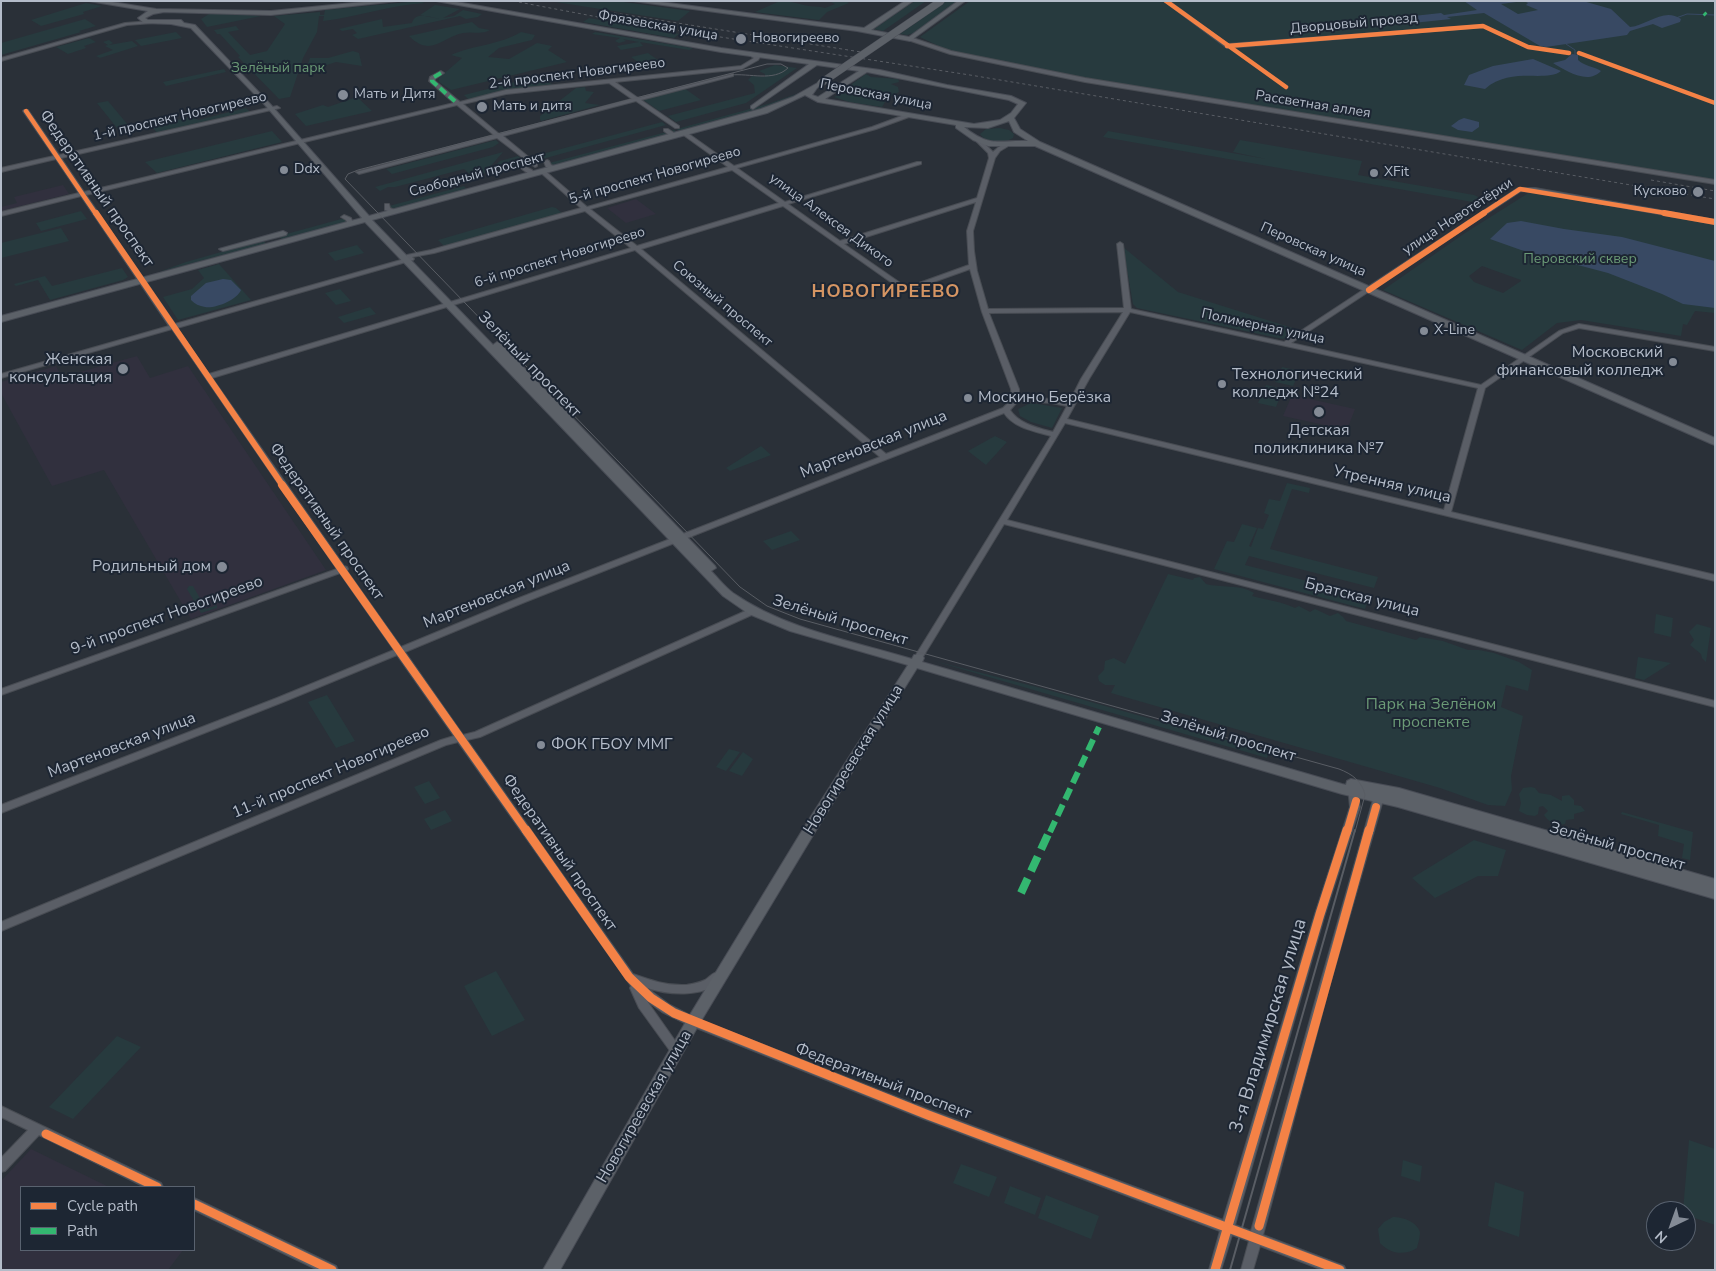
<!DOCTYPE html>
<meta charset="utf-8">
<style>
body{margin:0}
#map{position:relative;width:1716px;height:1271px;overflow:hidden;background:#2a3038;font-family:"Nunito Sans",sans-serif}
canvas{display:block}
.frame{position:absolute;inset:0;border:2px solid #b4bcc9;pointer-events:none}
.legend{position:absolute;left:20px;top:1186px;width:175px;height:65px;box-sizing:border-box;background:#1d2633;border:1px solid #59626f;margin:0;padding:6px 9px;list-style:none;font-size:15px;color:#b4bcc9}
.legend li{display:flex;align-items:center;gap:10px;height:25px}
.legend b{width:25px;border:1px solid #59626f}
.north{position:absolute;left:1646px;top:1201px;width:50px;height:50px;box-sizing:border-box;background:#1d2633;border:1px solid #59626f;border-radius:50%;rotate:222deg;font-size:14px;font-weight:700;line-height:20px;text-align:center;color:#b4bcc9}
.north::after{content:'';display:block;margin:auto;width:18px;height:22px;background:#848b96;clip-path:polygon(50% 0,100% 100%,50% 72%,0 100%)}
</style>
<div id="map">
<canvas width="1716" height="1271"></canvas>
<div class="frame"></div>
<ul class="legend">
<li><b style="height:6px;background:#f48246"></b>Cycle path</li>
<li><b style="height:6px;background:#33b770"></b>Path</li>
</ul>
<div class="north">N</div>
</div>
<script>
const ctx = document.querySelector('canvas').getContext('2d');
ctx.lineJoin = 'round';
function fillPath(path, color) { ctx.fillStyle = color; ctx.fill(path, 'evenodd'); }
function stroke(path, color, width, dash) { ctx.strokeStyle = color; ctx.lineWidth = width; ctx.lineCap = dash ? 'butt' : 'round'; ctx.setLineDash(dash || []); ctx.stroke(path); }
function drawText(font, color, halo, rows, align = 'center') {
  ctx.font = font + ' "Nunito Sans",sans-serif'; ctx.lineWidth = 4; ctx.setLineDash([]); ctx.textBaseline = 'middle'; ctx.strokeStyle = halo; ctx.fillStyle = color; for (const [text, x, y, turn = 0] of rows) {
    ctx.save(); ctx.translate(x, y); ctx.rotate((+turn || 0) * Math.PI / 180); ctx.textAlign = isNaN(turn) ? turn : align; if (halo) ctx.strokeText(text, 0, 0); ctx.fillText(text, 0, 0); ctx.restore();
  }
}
fillPath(new Path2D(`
 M63,185L69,194L1,211V207L17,203L14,197Z
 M636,199L656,214L626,223L607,208Z
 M137,356L150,378L188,366L326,570L191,619L104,470L52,486L1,393V382L56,366L62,377Z
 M1292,395L1355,409L1347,430L1283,416Z
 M31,1149L109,1187H21V1250H183L168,1270H1V1181Z`), '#31303e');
fillPath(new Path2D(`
 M418,1L425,3C391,5 357,17 323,21L324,16H319L317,32L303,58L290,97L279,99L238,57L240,56L220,34H217L214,30L236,26L239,30L228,32L250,55L267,51L285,24L274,16L320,12V15H324L325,10Z
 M549,1H616L690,11L678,21Z
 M780,1C791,1 798,4 809,6C815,7 819,6 825,8L835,4L829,1H846L849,3L827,12L819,20L755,12Z
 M915,1H926L883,31L874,29Z
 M947,1H958L914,33L907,35L900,34Z
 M970,1H1715V181L1126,87L949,51L920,37Z
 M86,3L102,6L83,12L84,14L41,26L31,20Z
 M435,5L460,9L443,18L454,16L463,10L482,14L478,17L466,19L460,16L358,39L352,35L357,33L353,29L342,31L339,29L382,19L383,27L412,23C415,11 430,17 440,19L420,15Z
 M218,13L261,16L207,27L201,19L209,14Z
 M589,18L679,34L674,38L583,22Z
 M85,19L96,26L79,31L81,32L1,55V43Z
 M472,22L479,28L490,30C482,35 472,31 463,33C442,37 431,58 409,36Z
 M176,32L182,38L141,46L135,40Z
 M521,32L535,35L532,40L499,48L488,57L509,59L537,43L552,46L548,50L567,62L451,90L439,82V78L462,58L451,55C473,45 500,45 521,32Z
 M595,32L693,48L689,50L640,42L643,46L621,50L617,46L639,42L623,39L626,41L619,43L615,41L620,38L592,34Z
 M89,38L96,42L84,46L86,48L68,54L56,47Z
 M109,40L113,43L109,45L132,41L138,46L100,58L96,56L113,50L105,46L108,45L103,42Z
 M353,51L359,53L362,66L336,62L305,72L310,58H328Z
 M648,53L665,65L648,69L631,57Z
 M775,65L797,68L746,103L676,122L668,116L755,93L754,85L748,80L752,76L765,77V74L759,71Z
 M224,69L226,72L166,86L163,82Z
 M866,74L871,77L898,79L899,82L891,84L898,87L899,92L889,97L891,99L885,102L882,107L849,102L834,97L848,90L852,84Z
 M543,75L546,78L543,79L555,86L469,100L464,95Z
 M585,87L586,91L594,92L585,103L600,105L541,121L540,119V116L576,88Z
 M684,88L701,100L659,111L642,99Z
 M799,93H800L775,105L681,132L677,129L768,104Z
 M357,97L372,111L306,126L295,114L323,105L328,107Z
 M108,101L128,125L117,128L97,103Z
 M246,108L250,112L157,133L152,126L194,116L198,120Z
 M662,122L666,125L535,161L531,157Z
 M1000,128L1009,130L1014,134L1013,138C1003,144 987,144 980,134L986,129Z
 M674,130L678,133L553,167L549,163Z
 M272,131L282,142L157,173L145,162Z
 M1108,131L1266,159L1233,152L1240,140L1362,161L1358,175L1474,195L1487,201L1484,204L1103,137Z
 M496,140L499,143L493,147L392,174L386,169Z
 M503,152L483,175L473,177L464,169L395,187H388L380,191L375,187Z
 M518,156L526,163L487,173L500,161Z
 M464,186L467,190L392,210L389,206Z
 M1530,192L1715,225V313L1695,311L1687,325L1683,324L1681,336L1581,320L1557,323L1522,350L1383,290L1465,233ZM1482,266L1521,280V281L1503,293L1474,282L1469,276Z
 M552,207L556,208L563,214L445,247L438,240Z
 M81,211L87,219L41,231L36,223Z
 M345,218L348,222L282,240L279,236Z
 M61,228L69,241L1,258V243Z
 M263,240L266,244L159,272L186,262Z
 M357,245L364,253L335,261L328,253Z
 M1123,247L1178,292L1299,330L1283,339L1137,308L1133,304Z
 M219,264L251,300L178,320L163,297L192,289L204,278L198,270Z
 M122,268L128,277L123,280L50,300L38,280L16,286L14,284L45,276L52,286Z
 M340,289L351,301L336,305L325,293Z
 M370,307L376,314L344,323L338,317Z
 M1282,367L1300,371L1293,386L1275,382Z
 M1266,385L1283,389L1276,407L1258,403Z
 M1031,403L1062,408L1052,428L1031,422L1020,416L1018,409Z
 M995,436L1007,442L986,465L968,451Z
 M761,446L771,455L730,471L726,468Z
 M1287,483L1310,488L1309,493L1292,489L1270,549L1378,577L1374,588L1249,556L1245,565L1369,597L1365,609L1214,569L1227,541L1234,542L1242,524L1257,528L1249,546L1251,547L1258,528L1263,529L1269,515L1264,513L1269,499L1280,501Z
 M791,531L800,540L772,550L763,541Z
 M1168,574L1193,580L1194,578L1200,577L1206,584C1221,588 1240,584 1254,593L1252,596C1267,600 1283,602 1295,608L1299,606L1310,612L1315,609L1330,616L1338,613L1343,617L1346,621L1416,640L1420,637L1443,641L1468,650H1479L1494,653L1519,662L1532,670L1528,691L1506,685L1501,707L1523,716L1511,776L1512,790L1505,806L1488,805L1440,788L1111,693L1115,685H1105L1099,681L1098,676L1104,670L1105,661L1114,658L1125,664Z
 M189,586H193L206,609L217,605V608L201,613L187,589Z
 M1656,614L1673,618L1671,637L1654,633Z
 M1697,624L1711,628L1706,662L1702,658L1701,654L1690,645L1694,640L1689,632Z
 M1638,657L1671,663L1644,680L1635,678Z
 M934,661L1041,688L1269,752L1267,758Z
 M327,695L355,741L336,748L308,702Z
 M729,749L740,752L726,771L716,767Z
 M743,752L753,759L742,776L729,771Z
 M429,781L440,798L425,804L414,787Z
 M1531,787L1535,788L1539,793L1551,795L1562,801V796L1569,795L1574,800V805L1581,806L1585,811L1574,814V819L1566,820L1565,824C1557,826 1548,822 1544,815L1548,811L1543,806L1539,807L1538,814L1535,816L1527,815L1519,811L1521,803L1519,794L1523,788Z
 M445,810L452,821L431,830L424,819Z
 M1622,812L1693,832L1690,860L1682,858L1684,844L1658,836L1659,825L1621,814Z
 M1474,840L1506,850L1498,876H1478L1435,898L1412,878Z
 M496,971L525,1020L492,1036L464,986Z
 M117,1036L141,1047L73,1119L49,1107Z
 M1689,1140L1715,1149V1225L1686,1215V1211H1683Z
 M1403,1160L1422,1166L1420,1182L1401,1176Z
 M961,1164L997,1177L989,1197L953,1183Z
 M1495,1182L1524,1192L1519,1237L1488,1226Z
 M1010,1186L1041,1198L1035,1215L1004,1203Z
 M1046,1195L1099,1216L1091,1239L1038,1218Z
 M1393,1217C1403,1217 1417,1222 1420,1232C1420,1237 1418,1244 1417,1248C1404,1256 1390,1254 1380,1243L1378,1229L1384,1222Z`), '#273a3e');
fillPath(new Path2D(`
 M1464,1H1583L1611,9L1630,27C1648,25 1664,7 1681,19L1680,22L1662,28L1653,24L1630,31L1627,35L1546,47L1540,46L1484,13L1447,17L1451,19L1413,23L1404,17L1441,13L1444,15L1477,10ZM1524,1L1528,3L1526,5L1538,10L1518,14L1501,4Z
 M1572,54L1578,55V60C1584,66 1593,66 1601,71C1588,85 1566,71 1553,63L1565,60Z
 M1533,59L1561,71C1546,83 1511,66 1485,89L1464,85L1469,75L1493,66Z
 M1464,118L1479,122V127L1472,132L1458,130L1451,126L1459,120Z
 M1521,221L1564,229L1622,237L1715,261V308L1683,304L1662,294L1608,273L1521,250L1490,239L1507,223Z
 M223,279L231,280L241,290C237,300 215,309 205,307C199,306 195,304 191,300V296L206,283Z`), '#384963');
stroke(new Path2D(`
 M1676,18L1687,14L1715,15
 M1566,44L1575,50V56`), '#384963', 1);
const minor = new Path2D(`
 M1164,1H1169L1228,44L1483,25L1485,26L1483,27L1227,48Z
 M151,21H153V23L127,25L1,61V58L125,23Z
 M910,37L951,51L1085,78L1715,180V184L1085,82L950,54L908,40V38Z
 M750,52L760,57L758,60L742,69L615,82L638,98L733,74V76L641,100L679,126V128H675L636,101L503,136L537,164V166L535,167L497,138L359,174L356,172L494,135L457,105L86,195L175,324L408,258L406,256L407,255L431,250L581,208L540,172V170H544L587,207L728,167L682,134V132H686L734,166L872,127L907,114L910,116L909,117L876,129L737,168L785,202L917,162H921V164L788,204L840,241L977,198L989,158L988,153L974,139L979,138L993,152C997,148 1004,142 1010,143V145L1000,151L995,158L973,231L974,251L977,271L988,309L1124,308L1117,244L1120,242L1123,244L1131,309L1284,342L1518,188H1535L1715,220V224L1535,192L1521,191L1291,343L1481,385L1559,331L1579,324L1715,347V351L1579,328L1563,333L1485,388L1451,512L1715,575V581L1065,423L1007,520L1715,701V707L1004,524L921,660H915L914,658L1051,436C1034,431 1014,428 1004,413L525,602L405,652L463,735L475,732L750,609H756L757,611L756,613L480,737L467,740L633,974C650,980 667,986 686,985C692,984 699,983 705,980C711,976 714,970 722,973L723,976C710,999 668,995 647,988L670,1005L697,1019L932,1111L1223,1220L1315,914L1350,807L1348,786L1350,784H1356L1360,807L1325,914L1235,1225L1251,1231L1318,991L1375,793L1377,790H1383L1385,793L1328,991L1263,1235L1344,1266L1346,1270H1323L1260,1246L1253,1270H1241L1249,1241L1232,1235L1221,1270H1209L1220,1231L924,1119L689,1025L662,1012L647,1001L683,1052L681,1055L677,1057L673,1055L639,1008L630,988L631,986L458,742L446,745L1,931V922L441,740L454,736L397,655L283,702L1,813V805L277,698L394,650L340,573L1,695V689L337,569L172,329L1,378V374L169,326L81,196L1,216V212L79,193L56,159L1,172V168L54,156L23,111L24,110H28L59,155L277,106L280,108L61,158L84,192L454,103L429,81L430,77L441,71L444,73L435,79V81L460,102L506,90L741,66L754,58L747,54ZM609,83L632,99L499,134L463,104L506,94ZM732,170L779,203L637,246L590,209ZM976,202L967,231L969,265L908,287H906L844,244ZM783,206L902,290H911L970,269L982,312L1011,389L1012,399L1003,408L886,454L641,249ZM585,211L631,248L209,374L177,328L413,260L414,259L412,257L434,253ZM635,250L880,457L519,598L401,647L347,571L348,569L347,567L344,566L212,378ZM1123,312L1081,379L1069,403L1052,399L1019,397V389L989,313ZM1130,312L1478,388L1444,510L1067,419L1089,379ZM1018,401L1052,403L1067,406L1053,432C1038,428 1019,424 1010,410Z
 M664,129H668L674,133V137H670L669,135L664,131Z
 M547,160L549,161L551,165L556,167V169L546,167L544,162Z
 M524,166L532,170L535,174L534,175H530C527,172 524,171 521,168Z
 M385,204H389L390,208L397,211L394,213L385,210Z
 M344,215L351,218L353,223L352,224H348L346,220L341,217Z
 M1,1106L161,1183L163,1187H145L39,1135L5,1171L1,1172V1158L28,1130L1,1117Z
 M194,1198L336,1266L338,1270H318L194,1210Z`);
const major = new Path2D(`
 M89,1H106L156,9L271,11L373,1H398L271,15L164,12L153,14L145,18L148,20H181L184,23L195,25L270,104L369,216L761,109L793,97L821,81L824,83L817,88L812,95L818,97L859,71L817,65L753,109L751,108V106L809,64L721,52L436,1H451L721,48L880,70L947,85L1011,96L1026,103L1014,118L1020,129L1040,142L1715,438V445L1712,444L1035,146H988L973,140L956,128V125L818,102L805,95L767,113L372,220L493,345L497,342L500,343L715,566L716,568L711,571C718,578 725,587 733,593C785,629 852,641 912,659L914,655H922L924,658L922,662L1342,784L1346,785L1347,781L1351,779L1399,788L1715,879V899L1398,807L1342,794L917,668L818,827L698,1026L560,1270H543L688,1018L808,821L908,665L790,631L749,614L723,596L365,222L1,322V316L362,218L266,106L191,28L171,24L144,23L138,18L148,11ZM867,72L1009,100L1018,104L1011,113L1000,120L974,124L825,99ZM1009,121L1014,132L1028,141C997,140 991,148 964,127L988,128Z
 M633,1H653L864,28L905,1H913L871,30L909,37L958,1H965L910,41L857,31Z
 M283,231L287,233L286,235L223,251L219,249Z`);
stroke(minor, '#484c53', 2);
stroke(major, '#484c55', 2);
fillPath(minor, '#5a5e66');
fillPath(major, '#5c6168');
stroke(new Path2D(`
 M731,75C750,73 773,82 788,68L781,64H767L358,170L348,174L345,179L740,587L767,606L800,619L1339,769C1352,774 1362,781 1365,795L1355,832`), '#595d64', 1);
stroke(new Path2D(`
 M1230,1270L1355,830`), '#595d64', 2);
stroke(new Path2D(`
 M513,1L635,24L970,75L1715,199
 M614,13L861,52
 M1651,180L1715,191`), '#595d64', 1, [3, 3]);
const majorBridge = new Path2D(`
 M821,83L941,1`);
stroke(majorBridge, '#484c55', 8, []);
stroke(majorBridge, '#5c6168', 7);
stroke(new Path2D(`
 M1704,13L1706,15
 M441,73L432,78V81L458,104`), '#33b770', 4, [8, 4]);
stroke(new Path2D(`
 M1050,832L1099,727`), '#33b770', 6, [12, 6]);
stroke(new Path2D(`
 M1021,893L1050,830`), '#33b770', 8, [16, 8]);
stroke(new Path2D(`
 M1166,1L1286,87
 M1227,46L1483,26L1528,47L1569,53
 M1579,53L1715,103
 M26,111L96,214
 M1482,214L1520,189L1671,214`), '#f48246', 4.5);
stroke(new Path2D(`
 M96,213L283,486
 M1664,213L1715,222
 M1369,290L1484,213`), '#f48246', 6);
stroke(new Path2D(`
 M282,485L527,832
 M1347,832L1356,801
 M1369,832L1376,807`), '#f48246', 8);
stroke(new Path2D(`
 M526,830L629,977L651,998L674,1013L928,1115L1340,1270
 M46,1134L157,1187
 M194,1204L332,1270
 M1259,1226L1369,830
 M1215,1270L1320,914L1347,830`), '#f48246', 9);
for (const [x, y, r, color] of [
 [741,39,6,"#848b96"],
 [343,95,6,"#848b96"],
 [482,107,6,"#848b96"],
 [284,170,5,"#848b96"],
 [1374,173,5,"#848b96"],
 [1698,192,6,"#848b96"],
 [1424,331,5,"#848b96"],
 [1673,362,5,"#848b96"],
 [123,369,6,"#848b96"],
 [1222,384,5,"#848b96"],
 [968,398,5,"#848b96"],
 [1319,412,6,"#848b96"],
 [222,567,6,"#848b96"],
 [541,745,5,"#848b96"]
]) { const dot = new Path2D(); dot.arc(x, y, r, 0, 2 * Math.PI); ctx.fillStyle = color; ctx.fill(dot); stroke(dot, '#1d2633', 2); }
drawText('14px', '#b4bcc9', '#1d2633', [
 ["Дворцовый проезд",1354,24,-5],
 ["Фрязевская улица",658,26,10],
 ["2-й проспект Новогиреево",577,74,-7],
 ["Перовская улица",876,95,11],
 ["Рассветная аллея",1313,105,9],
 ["1-й проспект Новогиреево",180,117,-13],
 ["Свободный проспект",477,175,-15],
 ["5-й проспект Новогиреево",655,176,-16],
 ["улица Новотетёрки",1458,217,-33],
 ["улица Алексея Дикого",831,221,36],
 ["Перовская улица",1313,250,24],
 ["6-й проспект Новогиреево",560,258,-17],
 ["Союзный проспект",722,304,40],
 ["Полимерная улица",1263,327,12]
]);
drawText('14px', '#b4bcc9', '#1d2633', [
 ["Новогиреево",752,39],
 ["Мать и Дитя",354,95],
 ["Мать и дитя",493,107],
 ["Ddx",294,170],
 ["XFit",1384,173],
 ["Кусково",1687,192,"right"],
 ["X-Line",1434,331]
], 'left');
drawText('14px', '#6b9a76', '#1d2633', [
 ["Зелёный парк",278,69],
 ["Перовский сквер",1580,260]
]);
drawText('16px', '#b4bcc9', '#1d2633', [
 ["Федеративный проспект",96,189,55],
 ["Зелёный проспект",529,365,46],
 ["Мартеновская улица",874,445,-22],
 ["Утренняя улица",1392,485,13],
 ["Федеративный проспект",326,522,55],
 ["Мартеновская улица",497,595,-22],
 ["Братская улица",1362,598,14],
 ["9-й проспект Новогиреево",167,616,-20],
 ["Зелёный проспект",840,621,17],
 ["Зелёный проспект",1228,737,17],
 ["Мартеновская улица",122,746,-21],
 ["Новогиреевская улица",854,760,-58],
 ["11-й проспект Новогиреево",331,773,-23],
 ["Зелёный проспект",1617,847,16],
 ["Федеративный проспект",559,853,55],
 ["Федеративный проспект",883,1082,21],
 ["Новогиреевская улица",645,1107,-60]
]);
drawText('16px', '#b4bcc9', '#1d2633', [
 ["Московский",1663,353],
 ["финансовый колледж",1663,371],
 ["Женская",112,360],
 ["консультация",112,378],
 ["Технологический",1232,375,"left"],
 ["колледж №24",1232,393,"left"],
 ["Москино Берёзка",978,398,"left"],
 ["Детская",1319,431,"center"],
 ["поликлиника №7",1319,449,"center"],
 ["Родильный дом",211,567],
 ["ФОК ГБОУ ММГ",551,745,"left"]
], 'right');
drawText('16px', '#6b9a76', '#1d2633', [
 ["Парк на Зелёном",1431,705],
 ["проспекте",1431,723]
]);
ctx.letterSpacing = '1px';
drawText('bold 18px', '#d59563', '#1d2633', [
 ["НОВОГИРЕЕВО",886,293]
]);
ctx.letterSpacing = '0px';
drawText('19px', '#b4bcc9', '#1d2633', [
 ["3-я Владимирская улица",1269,1026,-73]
]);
</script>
